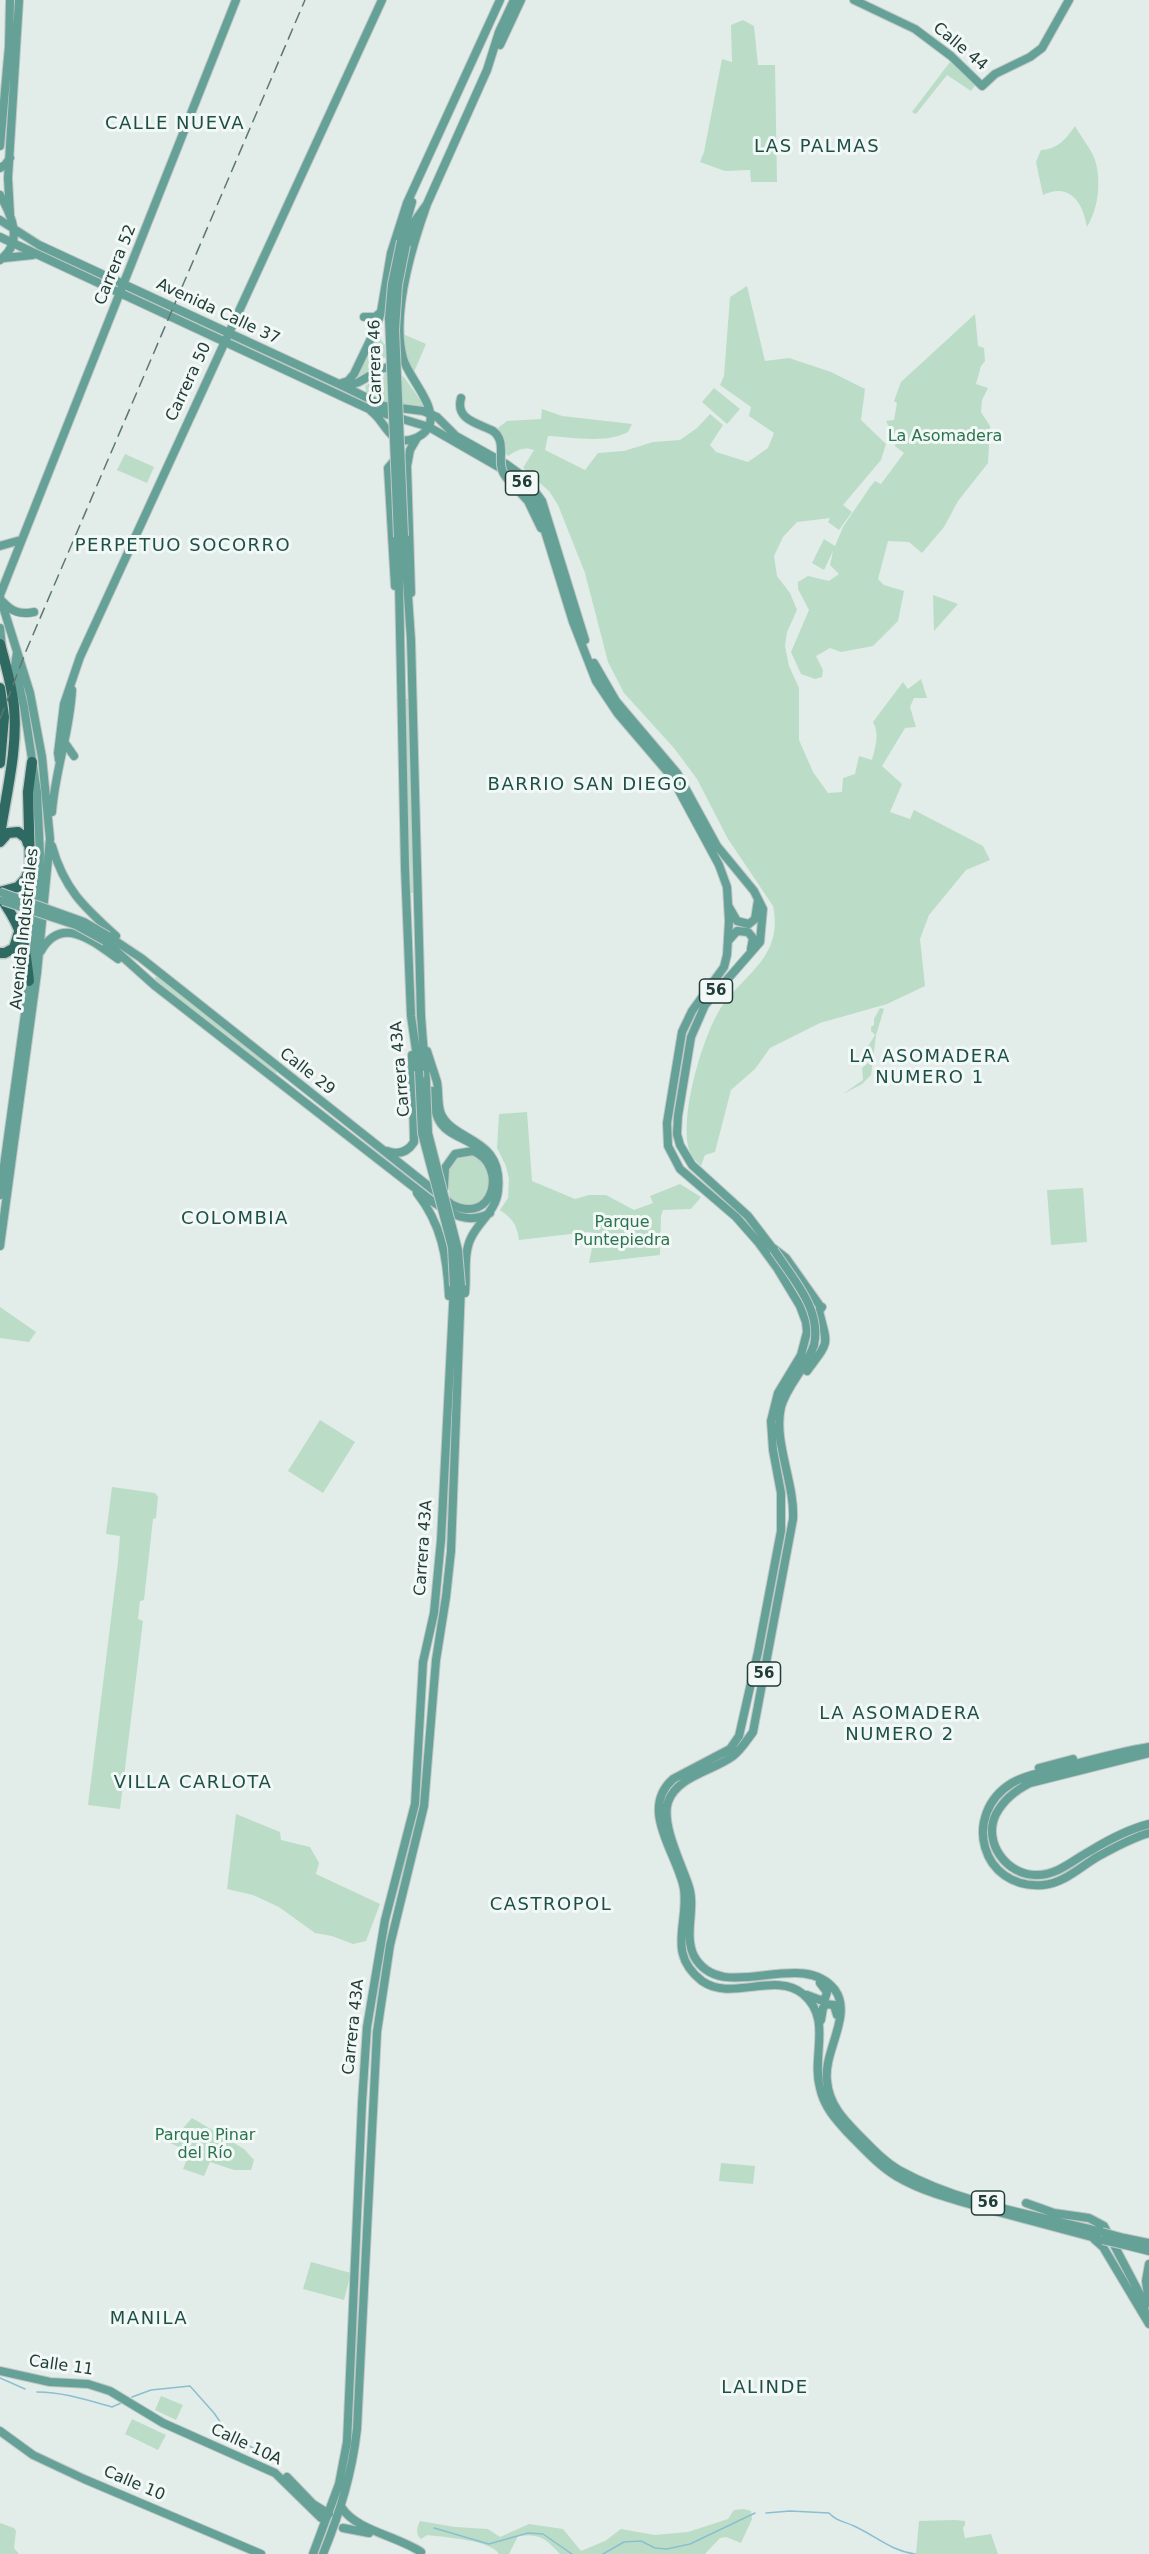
<!DOCTYPE html>
<meta charset="utf-8">
<style>
body{margin:0}
canvas{display:block;background:#e2ece8}
</style>
<canvas width="1149" height="2554"></canvas>
<script>
const ctx = document.querySelector('canvas').getContext('2d');
ctx.lineJoin = 'round';
function fillPath(path, color) { ctx.fillStyle = color; ctx.fill(path, 'evenodd'); }
function stroke(path, color, width, dash) { ctx.strokeStyle = color; ctx.lineWidth = width; ctx.lineCap = dash ? 'butt' : 'round'; ctx.setLineDash(dash || []); ctx.stroke(path); }
function drawText(font, color, halo, rows, align = 'center') {
  ctx.font = font + ' "DejaVu Sans",sans-serif'; ctx.lineWidth = 6; ctx.setLineDash([]); ctx.textBaseline = 'middle'; ctx.strokeStyle = halo; ctx.fillStyle = color; for (const [text, x, y, turn = 0] of rows) {
    ctx.save(); ctx.translate(x, y); ctx.rotate((+turn || 0) * Math.PI / 180); ctx.textAlign = isNaN(turn) ? turn : align; if (halo) ctx.strokeText(text, 0, 0); ctx.fillText(text, 0, 0); ctx.restore();
  }
}
fillPath(new Path2D(`
 M743,20L754,26L758,65H775L777,182H751L750,170L725,171L700,162L704,152L722,59L732,62L731,25Z
 M950,62L976,84L971,91L947,75L916,114L912,112Z
 M1075,126C1081,137 1093,151 1096,163C1101,184 1098,209 1087,227C1083,203 1070,182 1043,195L1036,162L1041,150C1058,149 1066,139 1075,126Z
 M747,286L765,361L789,358L831,372L865,389L861,420L886,444L881,460L843,505L852,512L839,530L828,522L830,518L797,522L783,537L774,556L777,576L790,593L797,610L787,632L785,646L789,666L799,688V740L813,772L828,793L842,792L843,778L855,774L859,756L872,760C875,747 880,735 873,722L903,682L908,689L921,679L927,698H914L910,707L916,727L905,728L882,766L902,784L890,812L910,819L914,810L983,846L990,860L966,870L929,915L920,939L925,986L887,1004L820,1023L770,1048L755,1069L731,1090L715,1152L705,1155L701,1166C697,1162 692,1157 690,1152C678,1120 702,1039 719,1011C742,974 784,959 773,906L728,839L697,779L674,748L624,693L608,662L585,573L558,505L549,491L523,468L534,450C524,446 517,450 508,456L505,453L506,446L498,428L507,421L541,419L542,409L562,416L632,424L628,432C606,444 573,437 548,436L545,450L585,470L598,453L624,451L653,442L680,440L697,428L710,414L723,425L710,445L716,452L748,462L768,448L774,433L749,416L751,407L720,385L724,376L730,297Z
 M975,314L978,346L984,348L985,361L981,366L976,384L988,388L982,400L981,412L990,426L988,463L958,501L944,527L922,553L909,542L888,541L878,579L884,585L904,591L898,621L873,646L841,652L830,648L816,656L823,670L822,677L815,679L801,674L791,652L809,610L798,589V582L808,576L829,581L839,574L830,565L833,551L824,570L812,563L824,539L835,546L843,527L870,487L875,481L881,484L904,453L895,446L897,435L891,431L886,421L894,420L897,403L894,401L901,382Z
 M376,334L386,346L388,356L375,363L363,377L357,375Z
 M403,334L426,344L414,372L406,361Z
 M389,371L404,377L425,407L387,403L367,395L365,386Z
 M714,388L740,409L727,424L702,402Z
 M125,454L154,467L147,483L117,470Z
 M933,595L958,604L934,631Z
 M404,699H408L413,893H411Z
 M157,975L278,1070L275,1075L154,980Z
 M880,1008L884,1009L876,1035L871,1075L862,1084L843,1094L863,1080L862,1068L868,1063L869,1058L864,1047L869,1045L875,1035L871,1031V1027L874,1025V1019Z
 M527,1112L532,1181L575,1199L589,1195H606L634,1210L653,1203L650,1196L680,1184L701,1197L691,1209L663,1210L661,1216L660,1255L589,1263L595,1233L588,1232L519,1240C517,1225 513,1219 500,1210L508,1198L509,1179L506,1166L497,1148L499,1114Z
 M464,1153L478,1156C481,1159 485,1163 487,1167C495,1182 486,1207 467,1206C462,1206 455,1201 450,1199C448,1181 445,1162 464,1153Z
 M1083,1188L1087,1242L1051,1245L1047,1190Z
 M0,1307L36,1332L29,1342L0,1338Z
 M320,1420L355,1442L323,1493L288,1471Z
 M112,1487L155,1493L158,1497L156,1518L153,1519L144,1600L140,1601L138,1619L143,1621L120,1809L88,1805L118,1562L120,1536L106,1534Z
 M236,1814L280,1832L281,1840L310,1847L319,1863L316,1874L380,1904L366,1941L353,1944L332,1936L315,1933L279,1907L253,1895L227,1889Z
 M192,2118L244,2149L254,2160L251,2170H234L210,2162L204,2176L183,2169L190,2152L170,2143Z
 M721,2163L755,2166L753,2184L719,2181Z
 M311,2262L351,2273L344,2300L303,2289Z
 M161,2396L183,2405L176,2420L155,2410Z
 M132,2419L166,2435L158,2450L125,2434Z
 M744,2509L751,2511L752,2519L741,2543L726,2537L720,2538L705,2554H560C545,2538 541,2534 518,2536L509,2554H499C491,2540 443,2537 427,2535L421,2539C415,2534 417,2527 420,2521L455,2527L488,2529L500,2537L529,2524L563,2529L581,2551L605,2541L621,2529L655,2535L688,2532L728,2519L734,2510Z
 M955,2520L965,2521V2525L963,2528L965,2538L991,2534L998,2554H916L919,2521Z
 M0,2523L14,2528L16,2531L14,2548L19,2554H0Z`), '#bbddc7');
stroke(new Path2D(`
 M0,2378L25,2389
 M37,2392C63,2392 87,2400 112,2407L121,2403
 M132,2397L151,2390L190,2386L214,2413L230,2436L278,2461
 M766,2513L790,2511L829,2513C837,2522 844,2521 854,2526C876,2536 891,2551 915,2554
 M434,2528L489,2544L528,2533L543,2534L572,2554
 M603,2554L624,2542L641,2541L655,2548L667,2549L690,2544L755,2513`), '#8abfd1', 1.5);
const major = new Path2D(`
 M854,0L915,29L951,56L982,86L995,74L1030,57L1042,48L1069,0
 M500,45L521,0
 M0,146L9,46L10,0
 M0,168L5,165L10,158
 M0,195C12,216 24,242 0,260
 M10,214L8,178L19,0
 M0,220L39,245L339,384L384,406L423,411L437,417L456,436L506,464L524,477L542,501L585,640
 M0,237L369,409L429,427L509,473L527,489L540,515L573,622L596,681L618,714L671,776L719,865L727,887L729,921L727,955L724,967L692,1011L682,1032L667,1123L668,1146L680,1169L736,1217L758,1242L777,1268L800,1306L806,1322L807,1332L801,1355L778,1393L771,1421L773,1450L781,1493V1531L758,1652L739,1736L730,1749L673,1779C638,1810 678,1854 684,1889C689,1924 666,1953 702,1981C731,2002 776,1971 803,1994C833,2019 811,2056 820,2088C824,2107 836,2120 848,2133C863,2148 878,2165 896,2176C926,2194 964,2202 998,2212C1033,2221 1068,2231 1103,2240
 M401,241L412,202
 M406,245L414,222L427,204L487,70L499,32L514,0
 M4,258L33,255
 M364,317H375L381,312
 M339,384L348,381L354,374L376,328L381,312L391,253L407,203L500,0
 M343,385C365,387 375,364 396,367
 M461,398C455,420 478,423 493,431
 M371,411C386,422 390,447 413,439C419,437 425,433 428,428C440,408 408,378 403,358C391,314 412,246 427,204
 M506,477L528,501L541,528
 M404,536L411,640L421,1016L426,1081
 M398,537L405,868L411,1016L419,1071
 M0,546L21,540
 M395,586L388,468L393,462H400
 M411,593L407,466L410,450L417,438
 M0,595L236,0
 M0,597L30,693L42,757L50,839L37,973L0,1246
 M3,602C12,612 21,615 34,612
 M0,628L2,648
 M594,663L616,701L677,773L717,846L754,891L763,909L760,942L705,1005L691,1037L678,1116L677,1134L680,1145L692,1165L748,1216L774,1250
 M65,743L74,756
 M59,760L58,753L64,704L80,657L382,0
 M52,812C55,770 70,732 72,690
 M52,846C64,889 84,907 116,936
 M729,907L737,921L749,924L755,919L758,900
 M108,936L141,958L451,1204C494,1227 508,1165 473,1151L455,1154L445,1168L444,1188
 M729,940L737,931L748,932L753,938L751,949
 M105,941L154,985L433,1202C451,1214 468,1225 490,1213
 M41,951C62,914 94,942 118,959
 M427,1051C430,1061 434,1072 437,1082C439,1092 437,1104 441,1114C454,1143 504,1136 498,1191C496,1211 479,1221 471,1238C463,1254 467,1276 465,1293
 M432,1091C436,1135 449,1129 481,1149
 M387,1151C398,1155 407,1153 414,1142L412,1055
 M417,1193C442,1225 447,1257 449,1296
 M0,1195L35,941L40,855L37,792L24,707L15,666L17,652
 M773,1248L786,1258L820,1306
 M814,1345C807,1367 787,1385 781,1407C773,1442 795,1483 793,1519L753,1732C747,1740 741,1750 733,1756C713,1771 677,1776 668,1802C661,1824 681,1863 688,1884C697,1907 683,1934 694,1956C722,2007 801,1946 835,1990C853,2015 823,2052 827,2081C829,2104 843,2119 858,2134C871,2147 883,2161 899,2170C960,2204 1035,2215 1102,2232
 M807,1371C830,1340 828,1347 819,1311L822,1307
 M1149,1747C1118,1752 1087,1761 1056,1769C1041,1773 1025,1775 1012,1783C961,1814 981,1890 1043,1885C1065,1883 1081,1866 1099,1856C1115,1847 1132,1838 1149,1833
 M1149,1753L1030,1783C1016,1790 1003,1801 996,1814C982,1842 1007,1876 1037,1875C1058,1875 1073,1860 1090,1851C1108,1840 1129,1829 1149,1824
 M1039,1768L1073,1759
 M807,1995L820,2000L825,1999L827,1992L820,1983
 M821,2020L823,2008L826,2004L834,2005L837,2015
 M1026,2203L1054,2213L1089,2218L1104,2226L1143,2300L1146,2318
 M1124,2238L1149,2243
 M1094,2239L1103,2247L1149,2324
 M1125,2245L1149,2251
 M1149,2303L1146,2281L1149,2264
 M0,2371L50,2382L88,2384L110,2391L163,2423L275,2473L321,2518
 M0,2431L33,2455L84,2479L261,2554
 M287,2477L313,2504L329,2514
 M342,2508C356,2530 397,2536 421,2552
 M343,2528L369,2533
 M313,2554L339,2484L347,2442L362,2103L367,2027L385,1920L415,1804L423,1662L434,1613L441,1540L454,1286
 M323,2554C340,2512 352,2474 357,2429L377,2032L390,1945L424,1806L436,1660L446,1597L451,1551L461,1286`);
const highway = new Path2D(`
 M0,644C6,665 12,686 14,707C18,749 6,794 0,835
 M0,688L4,717L0,763
 M0,842L8,833L18,832L26,838L28,844
 M0,892L18,887L26,878L30,866L28,792L32,762
 M3,901C24,932 25,945 29,981
 M0,953H5L14,948L19,932`);
stroke(major, '#c1c9c7', 10);
stroke(highway, '#c1c9c7', 13);
stroke(major, '#66a198', 8);
stroke(highway, '#2e6962', 10);
stroke(new Path2D(`
 M0,719L26,651L305,0`), '#5c7873', 1.5, [12, 6]);
const majorBridge = new Path2D(`
 M493,431C509,443 494,463 506,477
 M404,536L395,330L398,285L406,245
 M398,537L389,318L392,284L401,241
 M0,892L84,922L108,936
 M3,901L76,925L105,941
 M419,1071L422,1133L452,1247L454,1286
 M426,1081L428,1133L458,1250L461,1286
 M774,1250C792,1278 822,1309 814,1345
 M1102,2232L1124,2238
 M1103,2240L1125,2245`);
stroke(majorBridge, '#c1c9c7', 10, []);
stroke(majorBridge, '#66a198', 8);
for (const [x, y, w] of [
 [522,483,33],
 [716,991,33],
 [764,1674,33],
 [988,2203,33]
]) { const box = new Path2D(); box.roundRect(x - w / 2, y - 12, w, 24, 4.5); ctx.fillStyle = '#f2f8f6'; ctx.fill(box); stroke(box, '#223d38', 1.5); }
drawText('bold 15px', '#223d38', null, [
 ["56",522,483],
 ["56",716,991],
 ["56",764,1674],
 ["56",988,2203]
]);
drawText('16px', '#223d38', '#f2f8f6', [
 ["Calle 44",960,47,40],
 ["Carrera 52",116,265,-68],
 ["Avenida Calle 37",218,312,25],
 ["Carrera 46",376,362,-91],
 ["Carrera 50",189,382,-65],
 ["Avenida Industriales",25,929,-84],
 ["Carrera 43A",401,1069,-95],
 ["Calle 29",307,1072,38],
 ["Carrera 43A",424,1548,-86],
 ["Carrera 43A",354,2027,-84],
 ["Calle 11",61,2366,8],
 ["Calle 10A",246,2445,25],
 ["Calle 10",134,2484,23]
]);
drawText('16px', '#2c734f', '#f2f8f6', [
 ["La Asomadera",945,437],
 ["Parque",622,1223],
 ["Puntepiedra",622,1241],
 ["Parque Pinar",205,2136],
 ["del Río",205,2154]
]);
ctx.letterSpacing = '1.5px';
drawText('18px', '#1e4f47', '#f2f8f6', [
 ["CALLE NUEVA",175,124],
 ["LAS PALMAS",817,147],
 ["PERPETUO SOCORRO",183,546],
 ["BARRIO SAN DIEGO",588,785],
 ["LA ASOMADERA",930,1057],
 ["NUMERO 1",930,1078],
 ["COLOMBIA",235,1219],
 ["LA ASOMADERA",900,1714],
 ["NUMERO 2",900,1735],
 ["VILLA CARLOTA",193,1783],
 ["CASTROPOL",551,1905],
 ["MANILA",149,2319],
 ["LALINDE",765,2388]
]);
ctx.letterSpacing = '0px';
</script>
